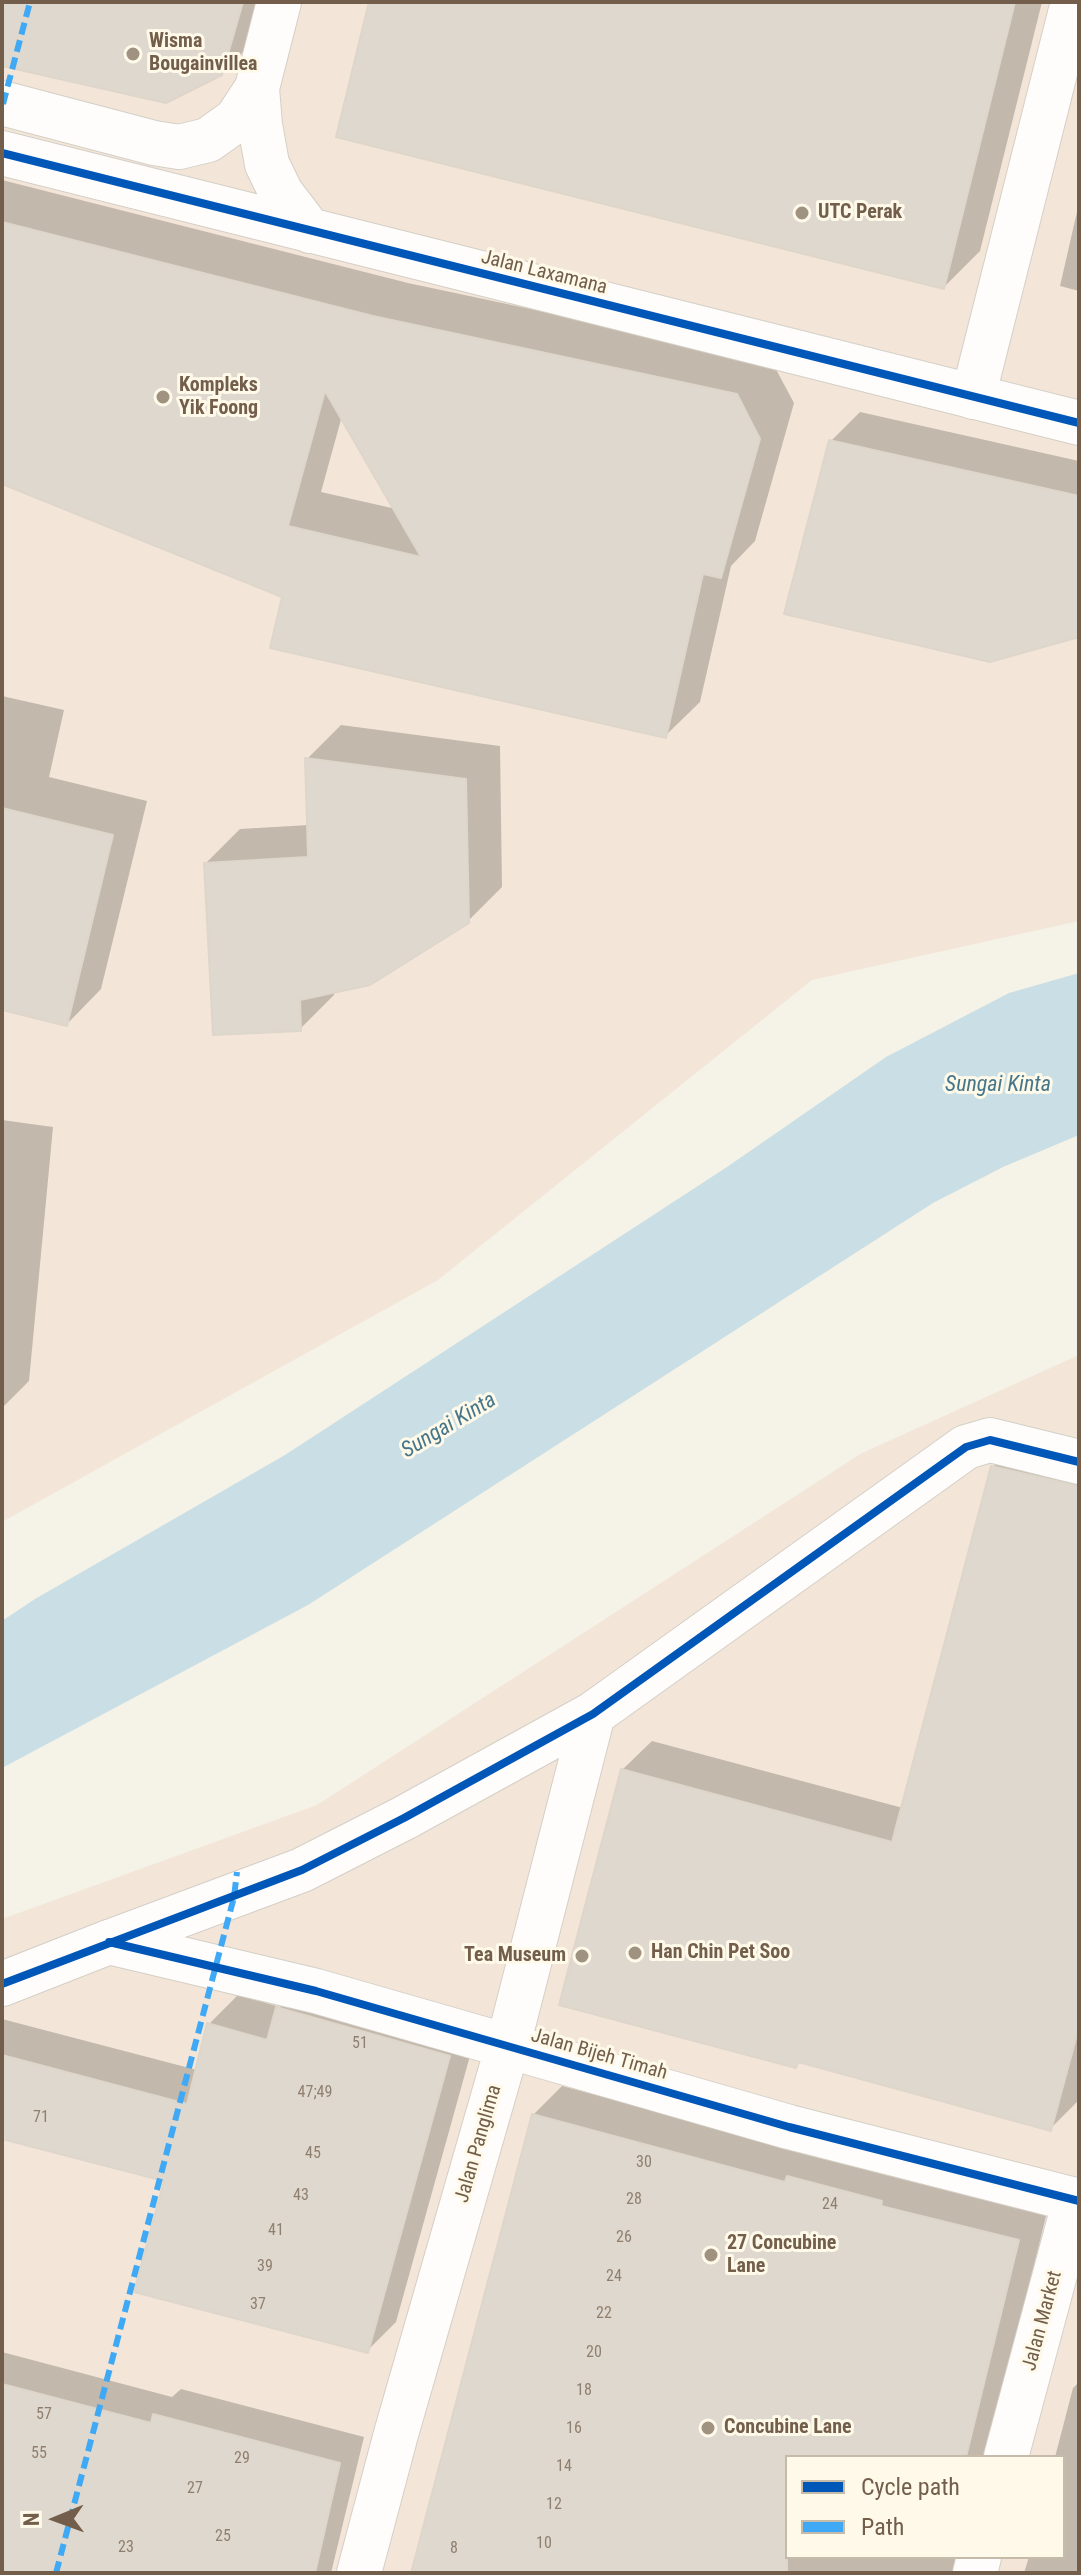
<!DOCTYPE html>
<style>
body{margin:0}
#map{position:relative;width:1081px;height:2575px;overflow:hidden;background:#f5f2e8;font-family:"Roboto Condensed",sans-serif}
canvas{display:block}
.frame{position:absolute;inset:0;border:4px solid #725e4a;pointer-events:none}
.legend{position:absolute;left:785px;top:2455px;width:280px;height:104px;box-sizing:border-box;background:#fef9e8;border:2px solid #c6bba9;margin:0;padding:10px 14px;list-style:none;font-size:24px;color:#725e4a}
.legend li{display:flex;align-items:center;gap:16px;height:40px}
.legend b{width:40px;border:2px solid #c6bba9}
.north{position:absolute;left:16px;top:2479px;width:80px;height:80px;-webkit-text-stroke:6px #fef9e8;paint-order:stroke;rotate:269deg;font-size:22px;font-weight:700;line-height:32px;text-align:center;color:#725e4a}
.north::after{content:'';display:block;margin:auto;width:28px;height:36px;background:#725e4a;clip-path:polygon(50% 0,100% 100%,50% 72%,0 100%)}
</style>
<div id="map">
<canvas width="1081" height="2575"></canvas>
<div class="frame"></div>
<ul class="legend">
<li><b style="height:10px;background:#0057b8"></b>Cycle path</li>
<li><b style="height:10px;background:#3fa9f5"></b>Path</li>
</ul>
<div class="north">N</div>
</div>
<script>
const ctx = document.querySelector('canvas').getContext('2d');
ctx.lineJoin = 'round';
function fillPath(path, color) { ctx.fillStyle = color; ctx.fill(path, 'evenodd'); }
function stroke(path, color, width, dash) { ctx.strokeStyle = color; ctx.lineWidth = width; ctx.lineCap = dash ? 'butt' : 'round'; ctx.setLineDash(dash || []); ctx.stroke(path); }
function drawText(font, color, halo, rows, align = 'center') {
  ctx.font = font + ' "Roboto Condensed",sans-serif'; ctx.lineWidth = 6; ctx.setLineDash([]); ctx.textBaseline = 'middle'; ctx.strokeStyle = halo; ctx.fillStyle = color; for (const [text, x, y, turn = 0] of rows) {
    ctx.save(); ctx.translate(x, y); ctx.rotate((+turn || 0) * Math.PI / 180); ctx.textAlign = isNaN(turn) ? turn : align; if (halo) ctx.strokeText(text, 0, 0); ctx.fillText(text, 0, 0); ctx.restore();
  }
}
fillPath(new Path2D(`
 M2,2H1079V921L812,980L438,1280L2,1522Z
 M1079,1355V2573H2V1919L317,1805L862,1453ZM787,2457H1063V2557H787Z`), '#f3e6d8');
fillPath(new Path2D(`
 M1079,973V1135L1003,1167L933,1203L308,1605L2,1768V1621L35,1599L285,1455L727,1167L886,1057L1009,993Z`), '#cadfe5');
fillPath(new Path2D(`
 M2,2H266L256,39L221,74L2,56Z
 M371,2H1042L980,251L944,287Z
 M2,180L408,283L771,360L794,403L755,541L731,566L700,702L665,736L284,595L2,482ZM342,416L396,509L321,492Z
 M1079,203V291L1060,286Z
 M860,412L1079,461V635L831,441Z
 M2,696L64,710L49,777L147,801L101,989L67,1024L2,1008Z
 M341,725L500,746L502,887L467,922L334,990V995L300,1029L206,863L240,829L309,825L307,759Z
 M2,1120L53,1127L29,1381L2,1408Z
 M1022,1438L1079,1452V2100L1050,2129L801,2061L795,2066L622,1770L652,1741L903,1808L993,1467Z
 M307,1979L478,2027L396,2322L367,2351L166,2180L2,2137V2019L197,2070L209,2024L238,1995L280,2007Z
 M562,2086L812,2153L1047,2212L987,2457H787V2557H962L958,2573H413L533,2115Z
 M2,2352L172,2397L181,2389L364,2437L331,2573H2Z
 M1079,2382V2573H1024L1029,2557H1063V2457H1055L1073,2388Z`), '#0003');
const building = new Path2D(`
 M2,2H243L222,75L166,103L2,66Z
 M369,2H1015L944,289L336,137Z
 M2,222L373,316L737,394L760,439L721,578L703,574L666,738L270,648L282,597L2,484ZM325,391L421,557L288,526Z
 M829,440L1079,496V637L990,662L784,614Z
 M305,758L466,779L469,923L370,985L300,1000L301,1031L213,1035L204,863L308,857Z
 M2,808L113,835L67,1026L2,1010Z
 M991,1466L1079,1486V2027L1051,2131L798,2062L796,2068L559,2005L621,1769L892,1842Z
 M276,2007L450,2056L368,2353L134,2292L164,2181L2,2139V2055L187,2104L207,2023L267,2040Z
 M532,2114L785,2182L787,2176L882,2201L881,2206L1019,2240L966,2457H787V2573H411Z
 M2,2384L151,2423L153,2414L340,2463L315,2573H2Z`);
fillPath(building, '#dfd8ce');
stroke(building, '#ded6ca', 2);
const minor = new Path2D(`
 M973,397L1073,2
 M109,1942L302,1870L404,1818L593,1714L966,1447L990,1440L1079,1462
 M508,2045L593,1714`);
const tertiary = new Path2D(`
 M279,2L257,88L260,125L267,164L281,193L310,231
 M2,103L154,143L179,147L208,140L236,120L257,88
 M2,153C361,244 720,332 1079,423
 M2,1984L109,1942L316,1991L789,2127L1079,2201
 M1006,2457L1075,2200
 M359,2573L396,2434L508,2045
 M975,2573L979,2557`);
stroke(minor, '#d4cfc6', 46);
stroke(tertiary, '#d4cfc6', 46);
stroke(minor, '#fefdfc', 44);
stroke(tertiary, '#fefdfc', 44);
stroke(new Path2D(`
 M3,104L30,2
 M56,2573L234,1897L237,1872`), '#3fa9f5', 6, [12, 6]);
stroke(new Path2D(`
 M2,153C361,244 720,332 1079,423
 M109,1942L316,1991L789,2127L1079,2201
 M2,1984L302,1870L404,1818L593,1714L966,1447L990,1440L1079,1462`), '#0057b8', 8);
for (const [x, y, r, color] of [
 [133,54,8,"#a09281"],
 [802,213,8,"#a09281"],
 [163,397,8,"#a09281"],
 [635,1953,8,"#a09281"],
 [582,1956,8,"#a09281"],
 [711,2255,8,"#a09281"],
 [708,2428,8,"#a09281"]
]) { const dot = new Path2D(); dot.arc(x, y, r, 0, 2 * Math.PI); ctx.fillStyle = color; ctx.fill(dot); stroke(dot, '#fef9e8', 3); }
drawText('16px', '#907f6e', null, [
 ["51",360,2044],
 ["47;49",315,2093],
 ["71",41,2118],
 ["45",313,2154],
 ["30",644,2163],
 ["43",301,2196],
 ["28",634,2200],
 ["24",830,2205],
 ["41",276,2231],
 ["26",624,2238],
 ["39",265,2267],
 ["24",614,2277],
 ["37",258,2305],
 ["22",604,2314],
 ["20",594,2353],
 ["18",584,2391],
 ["57",44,2415],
 ["16",574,2429],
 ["55",39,2454],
 ["29",242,2459],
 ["14",564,2467],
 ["27",195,2489],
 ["12",554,2505],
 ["25",223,2537],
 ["10",544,2544],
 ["23",126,2548],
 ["8",454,2549]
]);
drawText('bold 20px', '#725e4a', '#fef9e8', [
 ["Wisma",149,42],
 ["Bougainvillea",149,65],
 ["UTC Perak",818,213],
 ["Kompleks",179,386],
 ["Yik Foong",179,409],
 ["Han Chin Pet Soo",651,1953],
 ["Tea Museum",566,1956,"right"],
 ["27 Concubine",727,2244],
 ["Lane",727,2267],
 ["Concubine Lane",724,2428]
], 'left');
drawText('20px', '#725e4a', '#fef9e8', [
 ["Jalan Laxamana",544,273,14],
 ["Jalan Bijeh Timah",599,2055,16],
 ["Jalan Panglima",479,2144,-74],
 ["Jalan Market",1043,2321,-75]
]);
drawText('italic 22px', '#47768b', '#fef9e8', [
 ["Sungai Kinta",998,1085],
 ["Sungai Kinta",449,1426,-31]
]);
</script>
